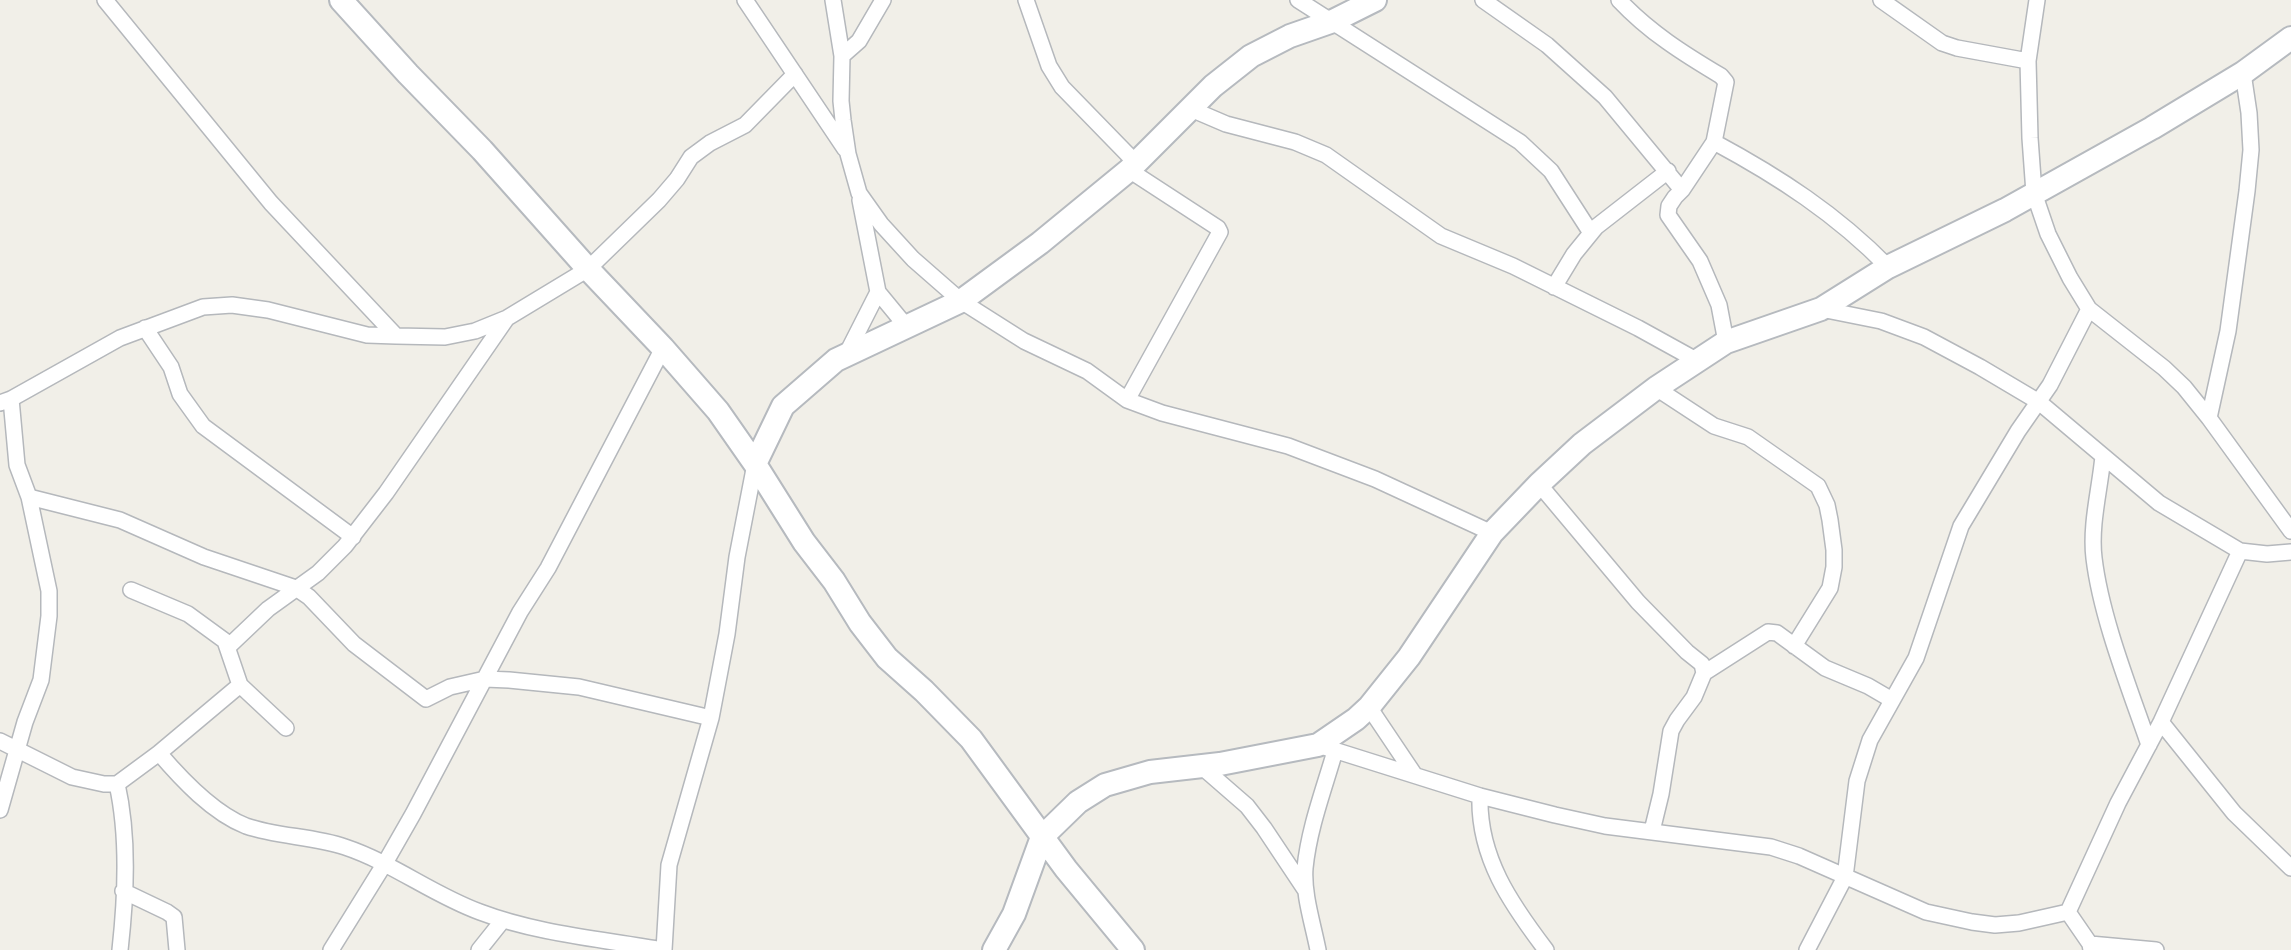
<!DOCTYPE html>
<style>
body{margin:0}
canvas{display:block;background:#f1efe8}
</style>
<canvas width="2291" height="950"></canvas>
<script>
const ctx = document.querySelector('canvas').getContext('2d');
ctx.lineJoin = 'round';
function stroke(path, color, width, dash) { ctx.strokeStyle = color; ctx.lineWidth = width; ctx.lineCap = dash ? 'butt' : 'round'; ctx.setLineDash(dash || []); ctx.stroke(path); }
const street = new Path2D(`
 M105,0L271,203L396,336
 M745,0L845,149
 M833,0L842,56L841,101L843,120L848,154L859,193L881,224L913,259L961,301L1024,341L1087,371L1127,400L1162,413L1288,446L1375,479L1492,533
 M1026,0L1049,66L1062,87L1136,163
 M1298,0L1520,142L1551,171L1591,233
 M1483,0L1547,45L1605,97L1682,190
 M1619,0C1649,32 1684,54 1721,76L1726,82L1714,142L1682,190L1675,197L1669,206L1668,215L1700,261L1719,305L1726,342
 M1881,0L1942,43L1957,48L2028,61
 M2037,0L2028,61L2030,138L2034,193L2048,234L2070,278L2089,309L2164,368L2184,387L2209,418L2291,531
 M842,56L859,41L883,0
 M1191,109L1226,124L1295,142L1326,155L1441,236L1513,266L1638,328L1696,360
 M1714,142C1779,177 1836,214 1888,267
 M860,200L878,292L906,326
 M1554,287L1574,254L1596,227L1668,171
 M1821,309L1881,321L1924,337L1980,367L2039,402L2159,503L2240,551L2267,554L2291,552
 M145,328L171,367L180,394L203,426L353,537
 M846,355L878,292
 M1656,388L1714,426L1748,437L1818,486L1827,505L1830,520L1834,550V567L1830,588L1794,646
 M1127,400L1220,232L1218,228L1129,170
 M0,403L11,399L120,338L203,307L232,305L268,310L367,335L396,336L445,337L475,331L507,318L588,269L659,200L677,179L691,157L710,143L745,125L795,74
 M2209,418L2228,331L2247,191L2251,150L2249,113L2243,73
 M2103,456C2100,489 2090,525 2094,558C2101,617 2129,687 2149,745
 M1539,484L1638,602L1687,652L1702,664L1704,673L1694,697L1677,720L1671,731L1661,794L1652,831
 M29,497L120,520L204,557L296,588L309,597L354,644L426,699L450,687L485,679L509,680L579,687L711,718
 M131,590L188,614L225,641L240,685L286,728
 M228,647L268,609L318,573L345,546L386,493L507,318
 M1704,673L1768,632L1777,633L1825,668L1868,686L1892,700
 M1369,707L1414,774
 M2161,722L2234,813L2291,868
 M0,741L72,777L104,784H117L159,753L240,685
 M1318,745L1480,796L1555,815L1605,826L1771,847L1799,856L1926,912L1972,922L1995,925L2019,923L2068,912
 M159,753C182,780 213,813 246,826C278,837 313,836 345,847C393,863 433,895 480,912C538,934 602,939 663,950
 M1201,766L1247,806L1264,828L1306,891
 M117,784C129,837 126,896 120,950
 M1480,796C1478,857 1511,904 1546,950
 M0,810L25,722L41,680L49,616V591L29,497L17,465L11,399
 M123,891L167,912L174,917L177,950
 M2068,912L2118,803L2161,722L2240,551
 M2068,912L2090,944L2091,950
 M2090,944L2156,950
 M331,950L385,863L413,814L520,612L548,568L663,348
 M479,950L503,920
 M664,950L669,865L711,718L727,634L737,557L755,464
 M1318,950C1313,924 1303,894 1305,868C1309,828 1324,789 1335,751
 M1807,950L1845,877L1857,781L1870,740L1916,658L1961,526L2018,431L2050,385L2089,309`);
const secondary = new Path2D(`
 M341,0L408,74L482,150L588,269L663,348L718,411L755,464L804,542L834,581L860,623L887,658L924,691L971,739L1066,869L1133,950
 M755,464L783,406L836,360L961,301L1040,243L1129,170L1213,86L1251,56L1290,36L1333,21L1375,0
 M994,950L1014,914L1042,837L1078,802L1105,785L1150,772L1220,764L1318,745L1356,719L1369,707L1409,657L1492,533L1539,484L1582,444L1656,388L1726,342L1821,309L1888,267L2005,210L2152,128L2243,73L2291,38`);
stroke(street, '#b5b8bc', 18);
stroke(secondary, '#b6babf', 26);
stroke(street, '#fff', 15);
stroke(secondary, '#fff', 22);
</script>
